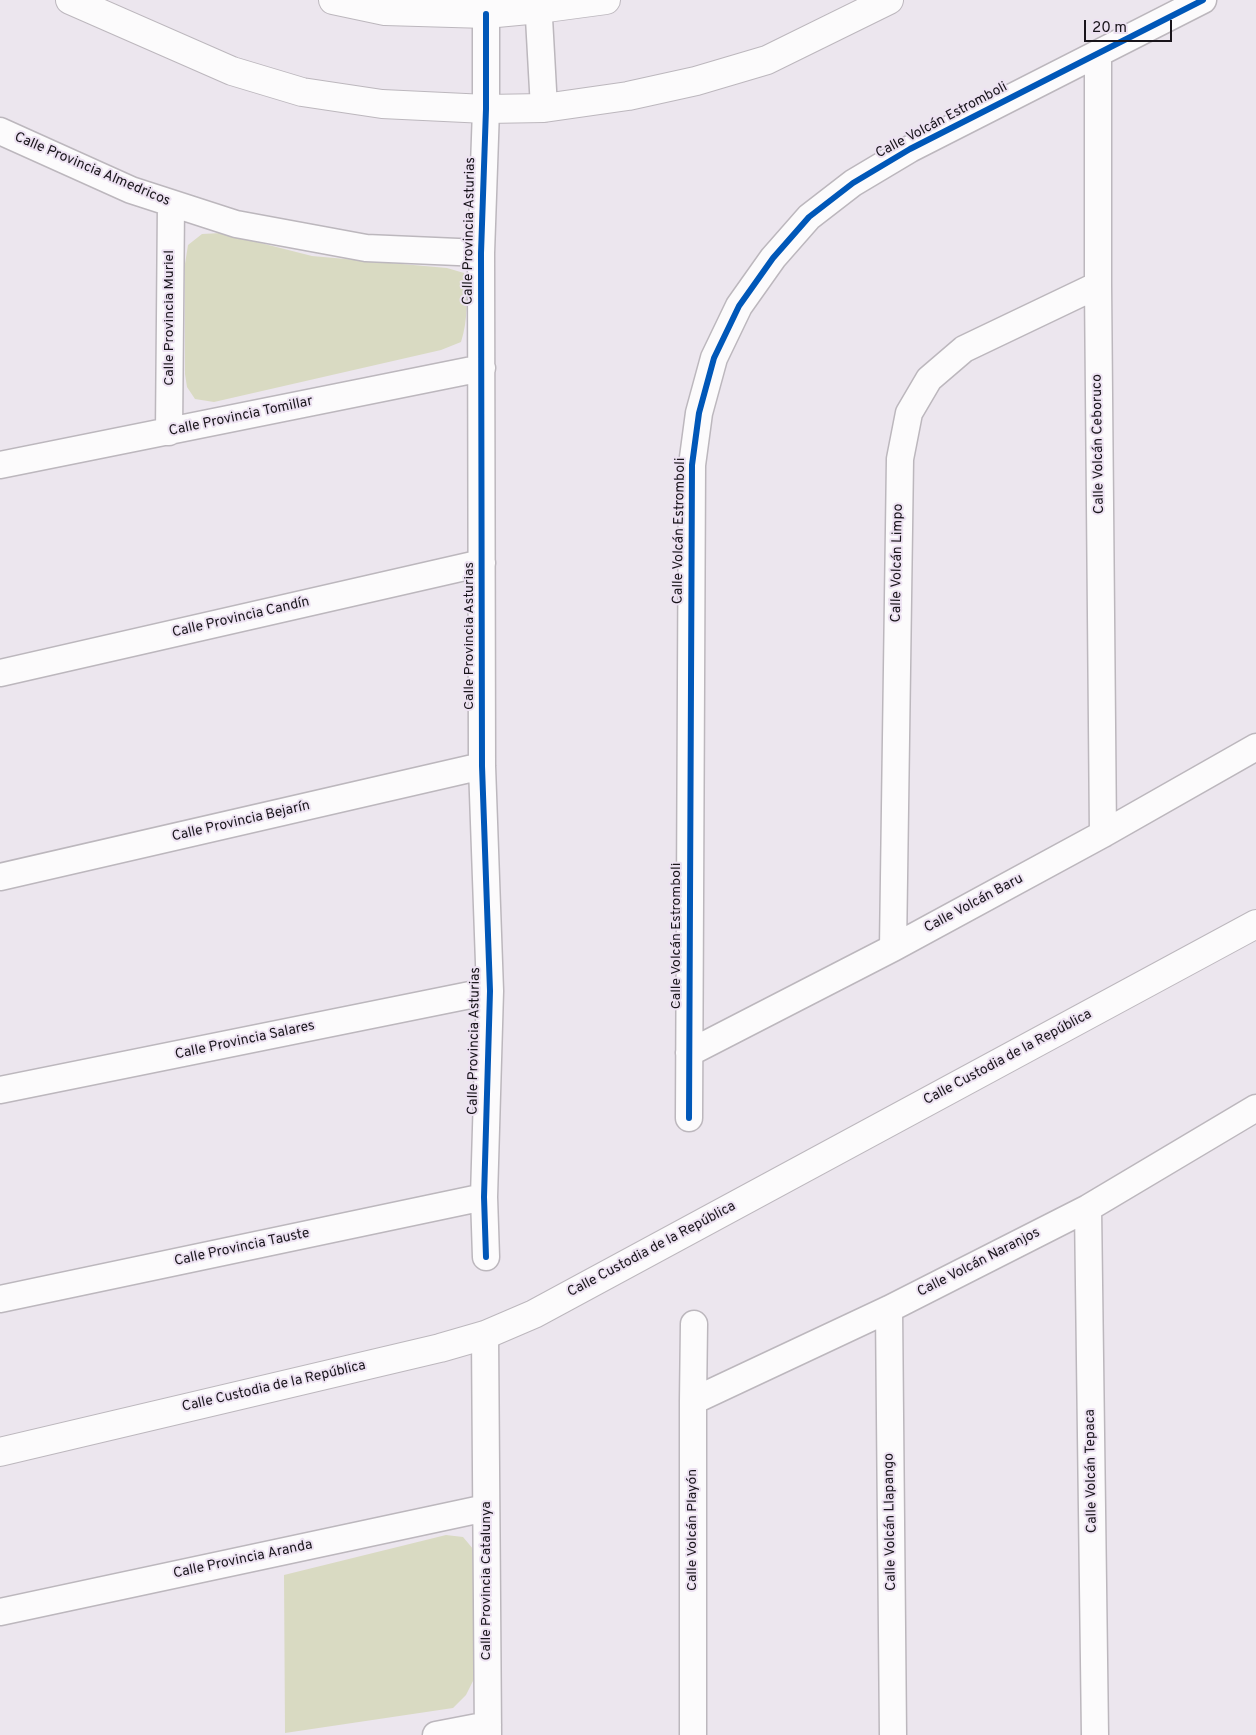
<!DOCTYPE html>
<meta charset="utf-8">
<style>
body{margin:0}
#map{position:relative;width:1256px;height:1735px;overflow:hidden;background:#ece6ee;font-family:Overpass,sans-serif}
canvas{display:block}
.scale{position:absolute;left:1084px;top:20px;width:88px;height:22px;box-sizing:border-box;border:2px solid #19151b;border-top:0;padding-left:6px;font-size:15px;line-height:18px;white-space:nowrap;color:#19151b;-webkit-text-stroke:4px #ede2f2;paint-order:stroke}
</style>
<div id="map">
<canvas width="1256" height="1735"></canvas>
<div class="scale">20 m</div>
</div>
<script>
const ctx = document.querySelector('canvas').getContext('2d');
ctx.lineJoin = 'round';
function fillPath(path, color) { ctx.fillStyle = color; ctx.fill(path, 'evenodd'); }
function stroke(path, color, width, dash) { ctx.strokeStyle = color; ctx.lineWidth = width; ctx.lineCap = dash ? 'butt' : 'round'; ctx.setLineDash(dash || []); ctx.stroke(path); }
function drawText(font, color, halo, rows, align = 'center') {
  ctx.font = font + ' Overpass,sans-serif'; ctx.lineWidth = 4; ctx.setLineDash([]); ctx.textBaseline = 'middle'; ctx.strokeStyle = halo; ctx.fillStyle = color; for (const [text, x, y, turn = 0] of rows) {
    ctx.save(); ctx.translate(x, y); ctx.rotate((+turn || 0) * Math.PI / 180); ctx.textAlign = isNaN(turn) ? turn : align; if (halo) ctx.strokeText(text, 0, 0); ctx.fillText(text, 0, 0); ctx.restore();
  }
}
fillPath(new Path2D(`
 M221,233L312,256L447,268L464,273C468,296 468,320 461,342L441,350L214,402L195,399L187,387L185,374V264L188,245L202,234Z
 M446,1535L463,1537L474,1550V1679L466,1695L453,1708L285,1733L284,1575Z`), '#d9dac2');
const street = new Path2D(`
 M538,0L544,108
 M1098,54V285L1103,834
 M0,131L131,190L236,224L366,248L481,253
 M169,432L171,204
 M0,465L482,368
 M0,673L482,563
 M0,877L482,766
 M893,948L900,459L909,413L929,379L964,349L1098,285
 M689,1053L893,948L1103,834L1256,747
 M0,1090L490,991
 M689,1118L692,465L699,413L714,358L739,306L773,258L809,217L853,183L910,149L1203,0
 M1088,1208L1095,1735
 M486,1257L484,1197L490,991L482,766L481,253L486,109V14
 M0,1299L484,1197
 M889,1309L893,1735
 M485,1335L488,1735
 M693,1401L889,1309L1088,1208L1256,1108
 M0,1612L486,1508
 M436,1735L488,1725
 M693,1735V1401L694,1324`);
const secondary = new Path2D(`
 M70,0L232,71L302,92L382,104L486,109L544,108L628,96L696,81L767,60L889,0
 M333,0L385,11L486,14L539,9L606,0
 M0,1452L440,1348L485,1335L534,1314L1256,924`);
stroke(street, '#bcb7bd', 29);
stroke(secondary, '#bcb7bd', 30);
stroke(street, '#fcfbfc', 26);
stroke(secondary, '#fcfbfc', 28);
stroke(new Path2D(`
 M689,1118L692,465L699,413L714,358L739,306L773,258L809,217L853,183L910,149L1203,0
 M486,1257L484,1197L490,991L482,766L481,253L486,109V14`), '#0057b8', 6);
drawText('14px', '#19151b', '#ede2f2', [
 ["Calle Volcán Estromboli",942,121,-28],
 ["Calle Provincia Almedricos",92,170,23],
 ["Calle Provincia Asturias",470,231,-89],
 ["Calle Provincia Muriel",170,318,-90],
 ["Calle Provincia Tomillar",241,417,-12],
 ["Calle Volcán Ceboruco",1099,444,-91],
 ["Calle Volcán Estromboli",680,531,-89],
 ["Calle Volcán Limpo",898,563,-89],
 ["Calle Provincia Candín",241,618,-13],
 ["Calle Provincia Asturias",470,636,-90],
 ["Calle Provincia Bejarín",241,822,-13],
 ["Calle Volcán Baru",974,904,-28],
 ["Calle Volcán Estromboli",677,936,-90],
 ["Calle Provincia Salares",245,1041,-12],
 ["Calle Provincia Asturias",475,1041,-89],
 ["Calle Custodia de la República",1008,1058,-28],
 ["Calle Provincia Tauste",242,1248,-12],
 ["Calle Custodia de la República",652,1250,-28],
 ["Calle Volcán Naranjos",979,1263,-27],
 ["Calle Custodia de la República",274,1387,-13],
 ["Calle Volcán Tepaca",1092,1471,-91],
 ["Calle Volcán Llapango",891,1522,-91],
 ["Calle Volcán Playón",693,1530,-90],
 ["Calle Provincia Aranda",243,1560,-12],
 ["Calle Provincia Catalunya",487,1581,-90]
]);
</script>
